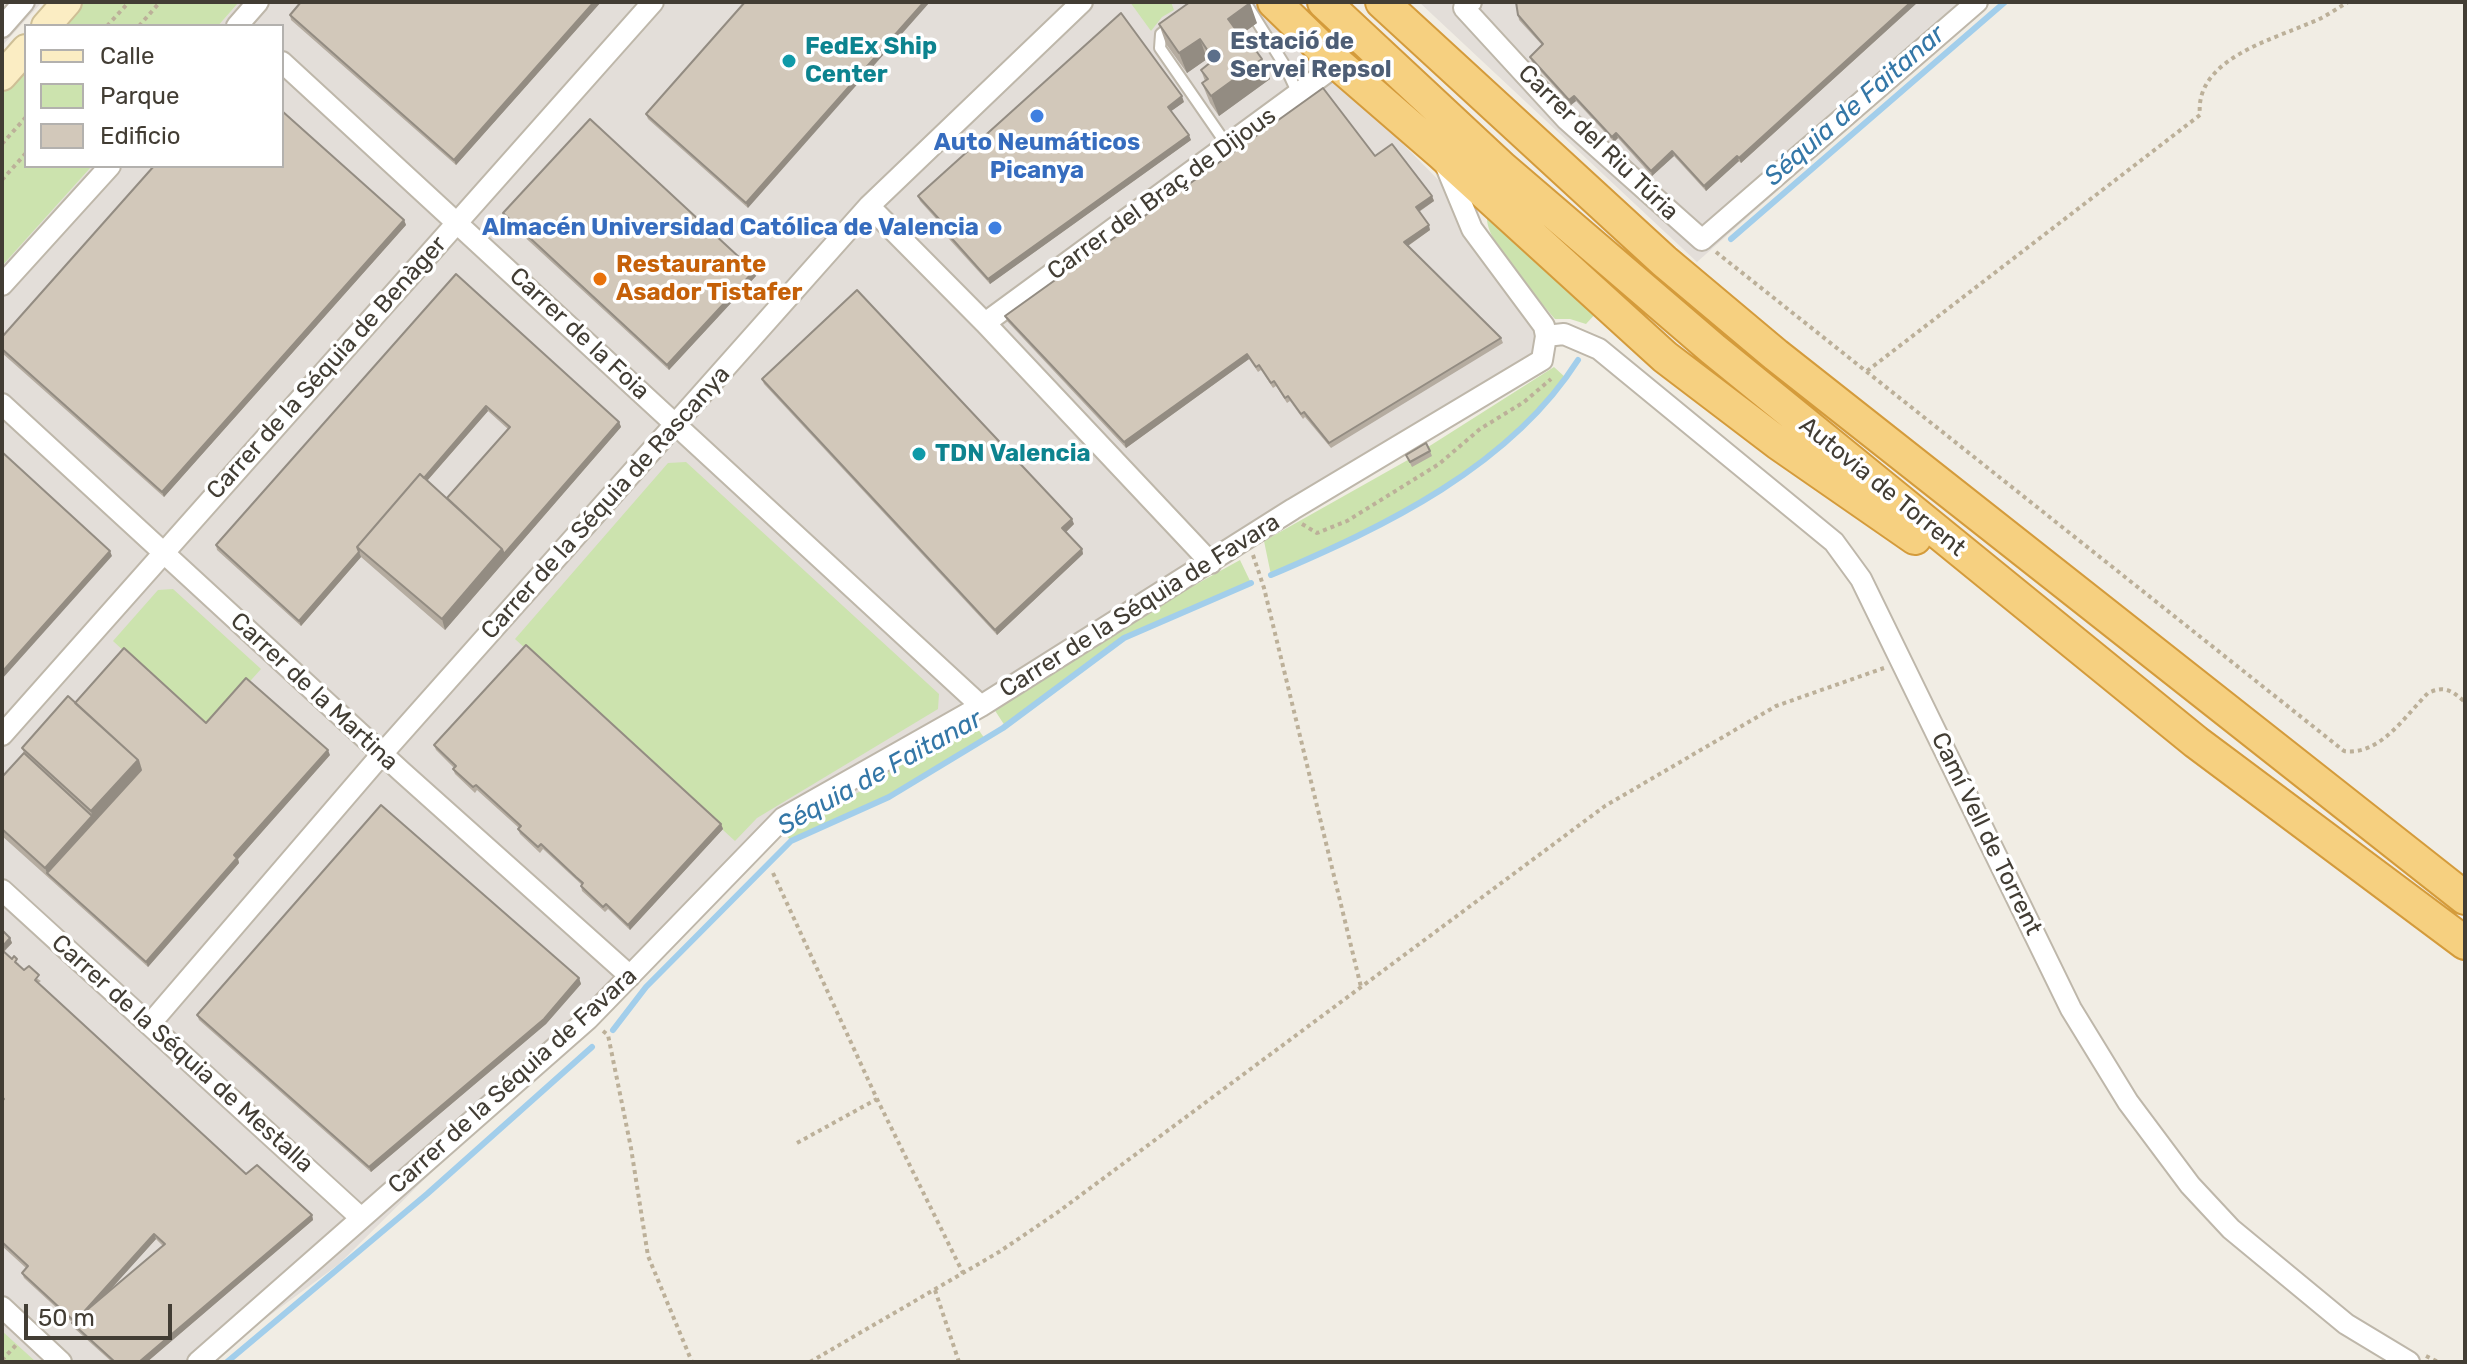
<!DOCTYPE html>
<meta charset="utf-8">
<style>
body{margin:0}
#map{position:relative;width:2467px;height:1364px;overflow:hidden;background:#f1ede4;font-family:Rubik,sans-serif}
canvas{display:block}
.frame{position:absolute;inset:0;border:4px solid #423d34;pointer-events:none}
.legend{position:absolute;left:24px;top:24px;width:260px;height:144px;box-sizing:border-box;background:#fff;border:2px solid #b3b1ae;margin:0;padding:10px 14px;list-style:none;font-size:24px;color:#423d34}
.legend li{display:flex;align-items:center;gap:16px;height:40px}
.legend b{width:40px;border:2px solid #b3b1ae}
.scale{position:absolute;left:24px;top:1304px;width:148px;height:36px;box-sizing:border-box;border:4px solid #423d34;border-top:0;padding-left:10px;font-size:24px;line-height:28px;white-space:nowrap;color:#423d34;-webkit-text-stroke:6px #fff;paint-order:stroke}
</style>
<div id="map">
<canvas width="2467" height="1364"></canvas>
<div class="frame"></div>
<ul class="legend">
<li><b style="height:10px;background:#fbedc3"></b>Calle</li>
<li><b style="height:22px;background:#cce3ae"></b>Parque</li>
<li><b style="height:22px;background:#d2c8ba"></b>Edificio</li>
</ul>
<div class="scale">50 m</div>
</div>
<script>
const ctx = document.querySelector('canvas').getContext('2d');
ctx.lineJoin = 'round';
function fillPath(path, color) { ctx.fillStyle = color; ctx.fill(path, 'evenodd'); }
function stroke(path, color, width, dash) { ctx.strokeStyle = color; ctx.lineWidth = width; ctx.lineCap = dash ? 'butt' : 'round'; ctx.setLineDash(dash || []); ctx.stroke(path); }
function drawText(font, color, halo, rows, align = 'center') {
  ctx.font = font + ' Rubik,sans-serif'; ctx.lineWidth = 7; ctx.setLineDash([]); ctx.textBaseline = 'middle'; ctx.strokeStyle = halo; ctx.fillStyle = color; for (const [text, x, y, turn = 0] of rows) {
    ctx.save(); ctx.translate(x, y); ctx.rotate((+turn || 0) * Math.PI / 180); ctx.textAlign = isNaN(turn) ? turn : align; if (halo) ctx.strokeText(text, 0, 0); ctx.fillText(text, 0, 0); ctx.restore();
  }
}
fillPath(new Path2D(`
 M2,2H42L2,46Z
 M239,2H1260L1301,40L1459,201L1544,326L1542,360L1293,509L831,810L784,833L598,1019L471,1133L339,1264L207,1362H2V266L92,166H282V26H218Z
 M1419,2H1991L1697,262Z`), '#e3ded9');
fillPath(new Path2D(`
 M84,2H239L218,26H63Z
 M1130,2H1171L1174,10L1162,17L1151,31Z
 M26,67V166H92L2,266V94Z
 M1492,214L1598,311L1586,324L1570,319H1555C1538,298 1485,242 1487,217Z
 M1554,367L1566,378C1541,407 1514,438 1483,461C1418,509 1345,543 1271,575L1264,541L1406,461Z
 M686,462L939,694L938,709L757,818L735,841L515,639L668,463Z
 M1240,560L1251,583L1124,638L1005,726L994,709L1098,645L1139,616Z
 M173,589L261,669L208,728L113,641L158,590Z
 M971,719L985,739L889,797L791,841L784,833L831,810Z
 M2,1331L36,1362H2Z`), '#cce3ae');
stroke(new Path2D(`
 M1731,239L2005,2
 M1271,575C1384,527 1510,467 1578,360
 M613,1030L646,987L791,841L889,797L1003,728L1124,638L1251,583
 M227,1362L427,1194L592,1047`), '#a2ceeb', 6);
const service = new Path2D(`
 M1245,2L1285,66L1298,94
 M1173,24L1161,34L1160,48L1227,145`);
const minor = new Path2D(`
 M1471,2L1464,8L1566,119L1702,240L1977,2
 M237,26L258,2
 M2,27L24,2
 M282,62L981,706
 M869,206L985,323L1211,563
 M2,285L110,166
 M985,323L1338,64
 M1546,336L1564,334L1599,349L1834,542L1861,579L2071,1009L2128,1102L2190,1185L2231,1229L2346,1324L2409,1362
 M2,404L402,772L630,976
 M2,735L653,2
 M2,890L361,1218
 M150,1024L382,754L869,206L1082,2
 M2,1307L61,1362
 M198,1362L588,1019L783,818L981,706L1293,509L1542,360L1546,336L1544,326L1472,229L1445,164`);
const secondary = new Path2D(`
 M46,26L67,2
 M2,76L26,49`);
const trunk = new Path2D(`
 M1274,2L1338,64L1442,154L1665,357L1778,443L1915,538
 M1324,2L1502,168L1713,349L2196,742L2465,943
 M1382,2L1664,261L1776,355L2465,898`);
stroke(service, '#beb7aa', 14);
stroke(minor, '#beb7aa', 24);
stroke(secondary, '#cebf96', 32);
stroke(trunk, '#d49b3b', 36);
stroke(new Path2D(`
 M107,26L129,2
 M139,26L160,2
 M2,144L26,117
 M2,180L26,153
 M1716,252L2344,751C2380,756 2405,716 2428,693C2445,685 2452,691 2465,702
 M1867,371L2200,115C2194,60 2271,40 2310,23C2324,18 2336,9 2348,2
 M1302,524L1317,533L1347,521L1439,464L1480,429L1524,402L1551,379
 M1253,555L1264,588L1361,987
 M773,873L877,1099L963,1273
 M603,1031L608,1035L631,1148L648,1256L692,1362
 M797,1143L877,1099
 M935,1290L959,1362
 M2426,1356L2438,1362
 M2,1360L17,1344
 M810,1362L999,1252L1058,1212L1605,806L1776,706L1884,668`), '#bcb099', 4, [4, 4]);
stroke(service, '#fff', 10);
stroke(minor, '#fff', 20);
stroke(secondary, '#fbedc3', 28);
stroke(trunk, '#f6d080', 32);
fillPath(new Path2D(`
 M301,2H601L456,165L291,20L290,15Z
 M745,2L748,208L648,119L646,114Z
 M1516,2H1918L1741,163L1739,161L1706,191L1674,156L1652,176L1618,138L1614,142L1576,101L1571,105L1532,62L1530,57L1542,45L1519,20Z
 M1257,23L1243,33L1270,79L1219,116L1210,103L1202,83L1205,81L1201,70L1210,63L1207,59L1187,73L1166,44L1159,24Z
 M1184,102L1171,111L1191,140L990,284L939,228L938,223L939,222L920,201L918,196Z
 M1375,156L1432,196L1434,201L1419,212L1430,230L1408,246L1501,338L1503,343L1331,448L1305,417L1303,419L1290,401L1287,403L1276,386L1273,388L1261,370L1258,372L1249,359L1126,448L1007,321L1005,316Z
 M503,213L756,276L669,370L505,219Z
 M404,220L406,225L164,497L2,353V337Z
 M456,274L619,422L621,427L445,630L361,557L301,626L217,550L216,545ZM488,411L508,429L447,498L427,481Z
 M762,379L1074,524L1066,532L1082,549L1083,554L997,635L764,384Z
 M1430,451L1432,456L1412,467L1406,455Z
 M75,703L206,723L330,755L238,859L239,863L148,967L2,836V777L24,753L22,748Z
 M434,745L721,824L723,829L630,930L608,909L605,912L582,891L581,886L582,885L543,849L540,853L520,834L518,829L519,828L477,790L475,793L455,774L453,769L454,768L436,750Z
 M2,930L10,938L12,943L4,952L19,964L18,965L24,970L41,981L38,983L246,1174L312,1215L313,1220L147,1362H112L74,1328L73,1323L24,1278L22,1273L26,1268L2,1246ZM156,1239L163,1246L108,1292Z
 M579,978L581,984L546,1024L371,1172L199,1020L197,1015Z`), '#b5aca0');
fillPath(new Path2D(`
 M594,2H601L456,165L454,160Z
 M924,2H930L748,208L746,203Z
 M1911,2H1918L1741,163L1739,158Z
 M1250,3L1257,23L1235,39L1228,19Z
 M1200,39L1207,59L1187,73L1179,53Z
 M1262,59L1270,79L1219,116L1211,96Z
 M1182,96L1184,102L1170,112L1168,107Z
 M1574,96L1576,101L1571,105L1569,100Z
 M1616,133L1618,138L1614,142L1612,137Z
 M1189,135L1191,140L990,284L988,279Z
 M1672,151L1674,156L1652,176L1651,171Z
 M1737,156L1739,161L1706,191L1704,186Z
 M1432,196L1434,201L1418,212L1416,207Z
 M404,220L406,225L164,497L162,492Z
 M1429,225L1430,230L1406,247L1404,242Z
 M754,271L756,276L669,370L667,365Z
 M1247,354L1249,359L1126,448L1124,442Z
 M486,406L488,411L364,553L361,550Z
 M619,422L621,427L445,630L442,619L502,549Z
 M1072,519L1074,524L1064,534L1062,528Z
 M1082,549L1083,554L997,635L995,630Z
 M110,551L112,556L2,679V672Z
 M359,552L361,557L301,626L299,621Z
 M328,750L330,755L238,859L239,863L148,967L146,962L234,855Z
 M138,760L143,775L47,873L45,868L92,816L91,811Z
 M721,824L723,829L630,930L628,925Z
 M10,938L12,943L2,953V947Z
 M579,978L581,984L546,1024L371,1172L369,1167Z
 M312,1215L313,1220L147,1362H139Z
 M154,1234L156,1239L83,1320L81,1315Z`), '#938c82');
const building = new Path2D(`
 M301,2H594L454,160L290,15Z
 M745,2H924L746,203L646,114Z
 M1190,2H1249L1250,3L1228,19L1239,34L1242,31L1262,59L1211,96L1202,83L1208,79L1201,70L1211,62L1207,56L1210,54L1200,39L1179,53L1159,24Z
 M1516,2H1911L1739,158L1737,156L1704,186L1672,151L1651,171L1616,133L1612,137L1574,96L1569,100L1530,57L1543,44L1518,15Z
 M1121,13L1182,96L1168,107L1189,135L988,279L938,223L940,220L918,196Z
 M1323,88L1375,156L1392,144L1432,196L1416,207L1429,225L1404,242L1501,338L1329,443L1304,412L1301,414L1288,396L1285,398L1274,381L1271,383L1259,365L1256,367L1247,354L1124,442L1005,316Z
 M282,111L404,220L162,492L2,349V337L154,166H282Z
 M590,119L754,271L667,365L503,213Z
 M456,274L619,422L504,554L502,549L447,498L510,427L486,406L424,478L420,474L357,547L359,552L299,621L216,545Z
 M857,290L1072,519L1062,528L1082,549L995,630L762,379Z
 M1426,443L1430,451L1410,462L1406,455Z
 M2,452L110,551L2,672Z
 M420,474L502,549L442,619L357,547Z
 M526,645L721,824L628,925L606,904L603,907L581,886L583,883L576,877L541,844L538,847L518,829L521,826L476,785L473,787L453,769L456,766L434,745Z
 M124,648L206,723L246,678L328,750L234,855L237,858L146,962L47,873L141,770L138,760L75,703Z
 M68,696L138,760L91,811L22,748Z
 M24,753L92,816L45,868L2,829V777Z
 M381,805L579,978L544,1019L369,1167L197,1015Z
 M2,930L10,938L2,947Z
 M2,950L12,959L14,956L17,959L15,962L24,970L29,966L39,975L35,980L246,1174L257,1165L312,1215L139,1362H115L72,1323L74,1321L22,1273L28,1266L2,1242V1101L4,1099L2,1097ZM154,1234L165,1244L81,1315Z`);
fillPath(building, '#d2c8ba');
stroke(building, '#938c82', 2);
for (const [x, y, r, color] of [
 [1214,56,8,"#5c6f8a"],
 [789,61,8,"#0f9aa8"],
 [1037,116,8,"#3f7fe0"],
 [995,228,8,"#3f7fe0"],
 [600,279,8,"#e8710a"],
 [919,454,8,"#0f9aa8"]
]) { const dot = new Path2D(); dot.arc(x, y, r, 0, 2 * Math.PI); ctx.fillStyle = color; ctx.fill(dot); stroke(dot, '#fff', 3); }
drawText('bold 24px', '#4e5e75', '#fff', [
 ["Estació de",1230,42],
 ["Servei Repsol",1230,70]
], 'left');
drawText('bold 24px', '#0d838f', '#fff', [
 ["FedEx Ship",805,47],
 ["Center",805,75],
 ["TDN Valencia",935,454]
], 'left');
drawText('bold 24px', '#366cbe', '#fff', [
 ["Auto Neumáticos",1037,143],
 ["Picanya",1037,171],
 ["Almacén Universidad Católica de Valencia",979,228,"right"]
]);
drawText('24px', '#423d34', '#fff', [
 ["Carrer del Riu Túria",1598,143,44],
 ["Carrer del Braç de Dijous",1162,194,-36],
 ["Carrer de la Foia",579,334,43],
 ["Carrer de la Séquia de Benàger",327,368,-48],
 ["Autovia de Torrent",1882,487,39],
 ["Carrer de la Séquia de Rascanya",606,503,-48],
 ["Carrer de la Séquia de Favara",1140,606,-32],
 ["Carrer de la Martina",314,692,43],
 ["Camí Vell de Torrent",1986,834,64],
 ["Carrer de la Séquia de Mestalla",182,1054,42],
 ["Carrer de la Séquia de Favara",513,1081,-42]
]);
drawText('bold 24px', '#c56008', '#fff', [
 ["Restaurante",616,265],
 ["Asador Tistafer",616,293]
], 'left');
drawText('italic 26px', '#3477a7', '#fff', [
 ["Séquia de Faitanar",1855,106,-41],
 ["Séquia de Faitanar",880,773,-29]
]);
</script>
